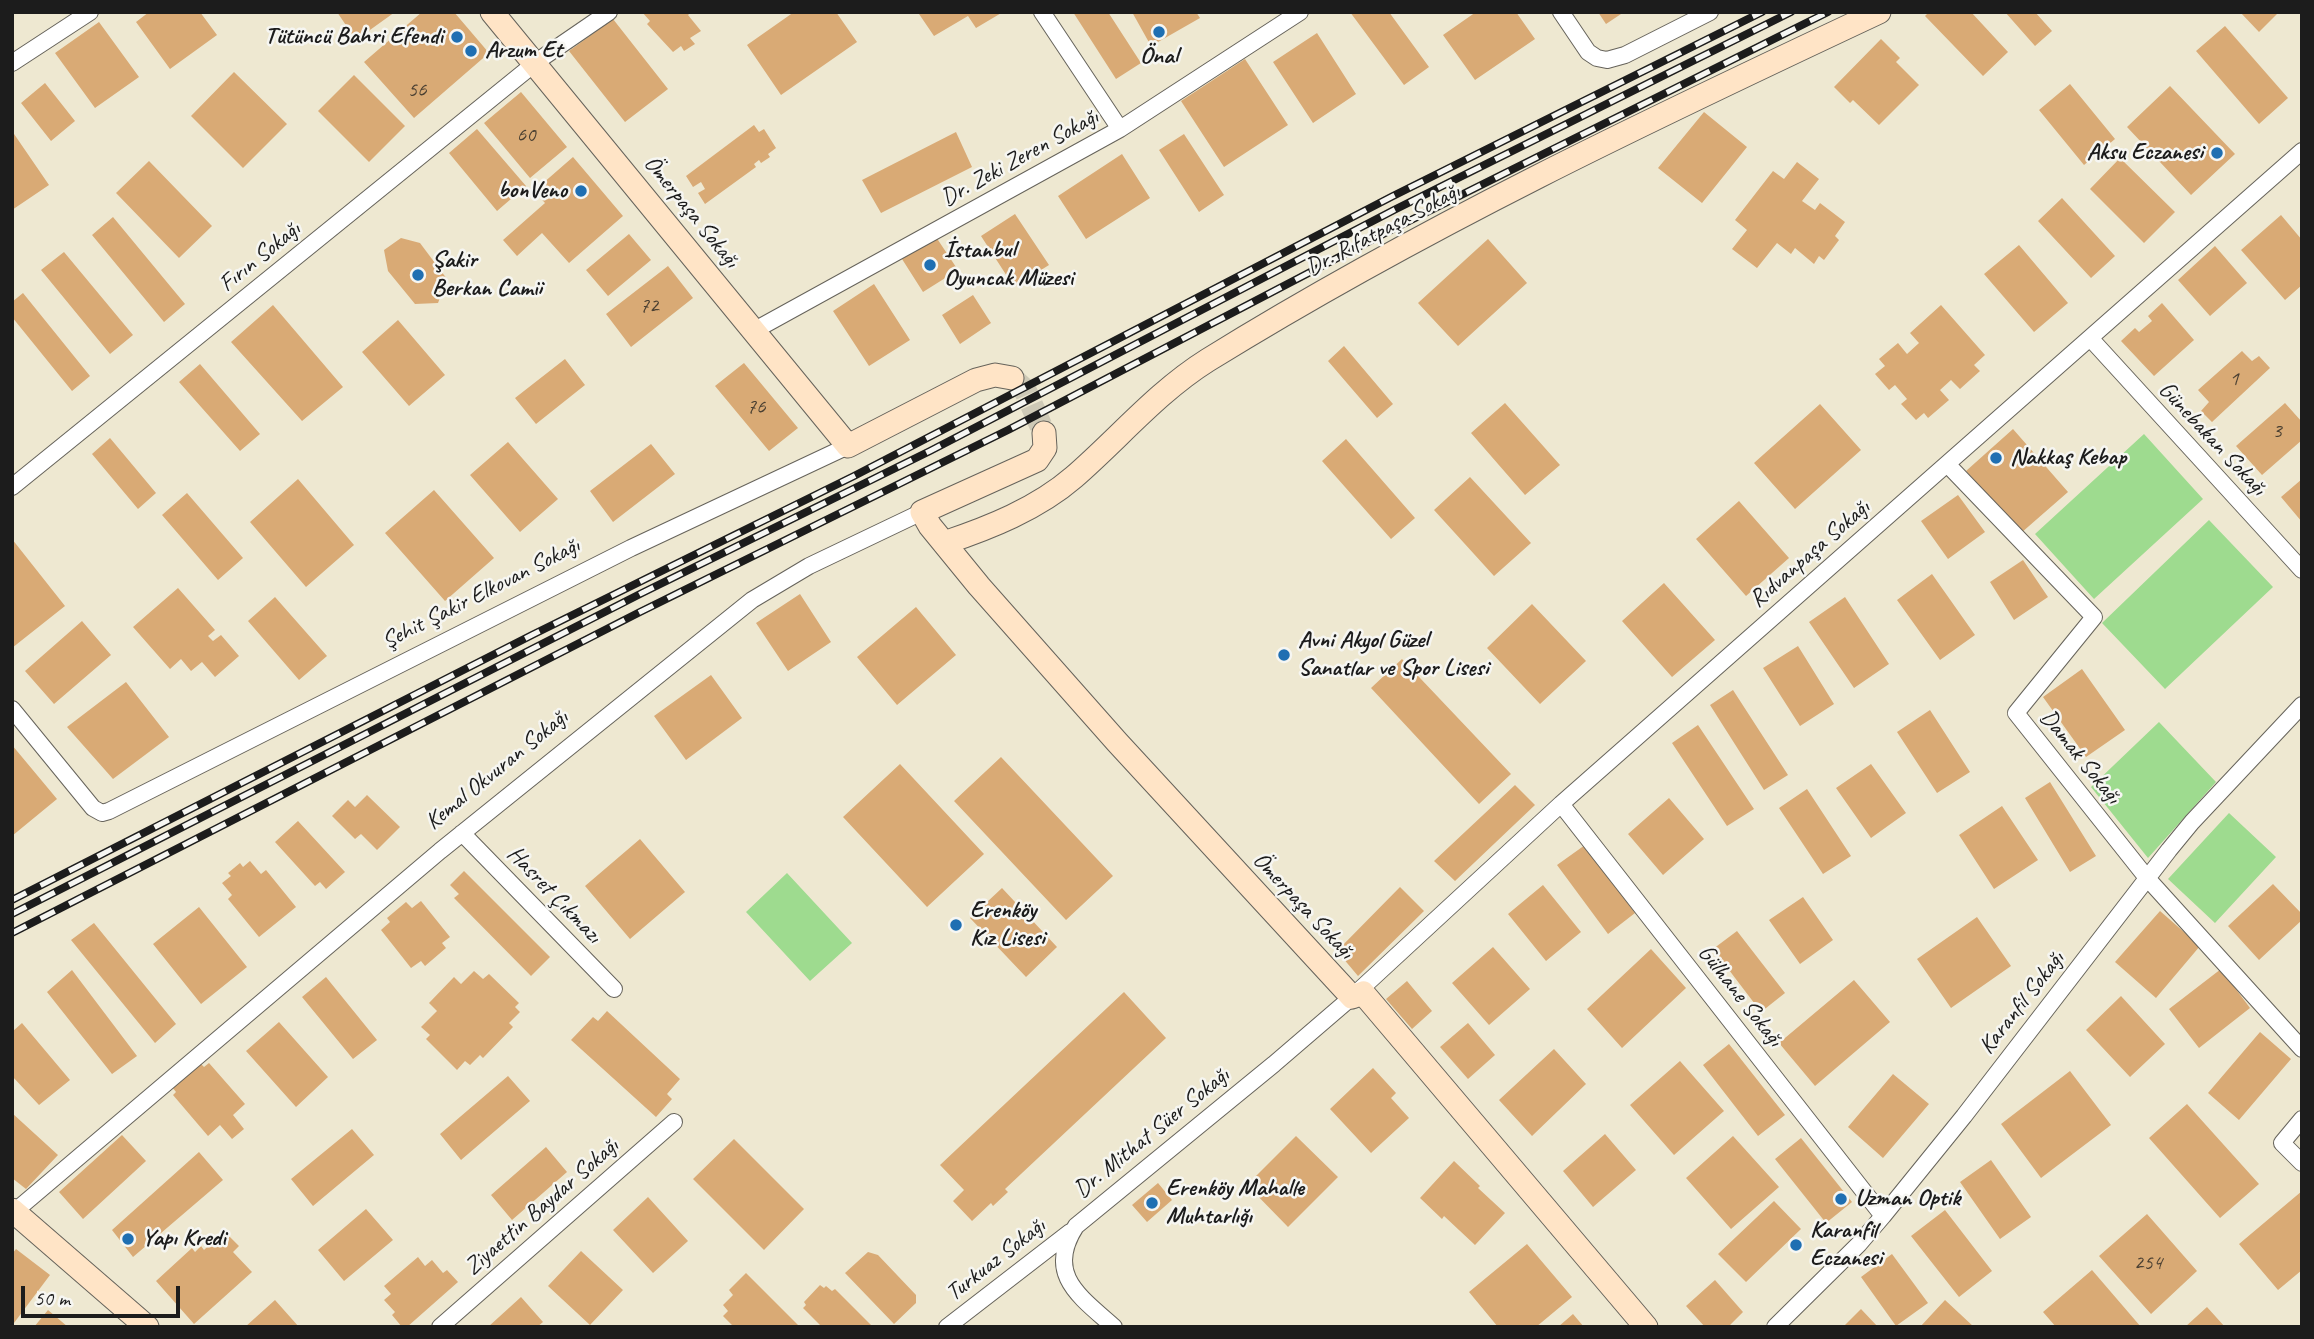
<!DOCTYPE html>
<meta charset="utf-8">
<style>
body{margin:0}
#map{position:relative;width:2314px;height:1339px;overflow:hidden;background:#eee8d1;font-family:Caveat,sans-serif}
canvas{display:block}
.frame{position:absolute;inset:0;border:14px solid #1c1c1c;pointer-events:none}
.scale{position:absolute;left:21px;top:1286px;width:159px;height:32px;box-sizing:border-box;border:4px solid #1c1c1c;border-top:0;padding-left:9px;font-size:21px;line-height:24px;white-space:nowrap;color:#1c1c1c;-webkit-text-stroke:5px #f6f6f2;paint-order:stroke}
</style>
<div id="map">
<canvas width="2314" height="1339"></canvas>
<div class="frame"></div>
<div class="scale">50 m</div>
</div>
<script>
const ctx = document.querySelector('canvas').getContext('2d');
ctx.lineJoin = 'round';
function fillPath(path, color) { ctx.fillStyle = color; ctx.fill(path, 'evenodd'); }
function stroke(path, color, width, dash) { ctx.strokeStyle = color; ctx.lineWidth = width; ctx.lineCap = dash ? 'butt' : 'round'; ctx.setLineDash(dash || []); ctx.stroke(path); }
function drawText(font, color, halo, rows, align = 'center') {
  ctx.font = font + ' Caveat,sans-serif'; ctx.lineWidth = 5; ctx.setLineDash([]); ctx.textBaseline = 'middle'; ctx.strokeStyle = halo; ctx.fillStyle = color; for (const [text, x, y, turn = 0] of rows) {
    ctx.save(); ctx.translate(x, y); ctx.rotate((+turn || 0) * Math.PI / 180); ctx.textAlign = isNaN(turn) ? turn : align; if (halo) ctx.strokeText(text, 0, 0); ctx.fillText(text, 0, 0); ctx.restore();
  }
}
fillPath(new Path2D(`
 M2144,434L2203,499L2094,599L2035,534Z
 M2209,520L2273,587L2165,689L2102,623Z
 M2159,722L2216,782L2148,858L2091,787Z
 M2229,813L2276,857L2215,923L2168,879Z
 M787,873L852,943L810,981L746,912Z`), '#9edb8f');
fillPath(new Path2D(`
 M149,12H200L217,35L170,69L136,22Z
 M337,12H395L356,40Z
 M422,12H454L489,53L414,118L364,62Z
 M642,12H691L688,15L701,31L690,38L695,44L684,51L681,46L673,52L647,24L650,21Z
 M794,12H836L857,42L781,95L747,45Z
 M921,12H1003L976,28L968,16L934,36L919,14Z
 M1073,12H1108L1141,63L1116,79Z
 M1132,12H1196L1200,18L1151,46Z
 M1350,12H1389L1429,67L1404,85Z
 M1476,12H1516L1535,39L1475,80L1443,35Z
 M1598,12H1624L1606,24Z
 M1929,12H1971L2008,52L1983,76L1925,16Z
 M2005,12H2035L2052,31L2035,46Z
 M2240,12H2279L2259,32Z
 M613,19L668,89L625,122L569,51Z
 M99,22L139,77L95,108L55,53Z
 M2225,26L2288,98L2259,124L2196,51Z
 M1317,33L1356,94L1313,123L1273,62Z
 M1881,39L1900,58L1896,62L1919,85L1879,125L1853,100L1850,103L1834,87Z
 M1245,59L1288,125L1224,167L1181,101Z
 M234,72L287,124L243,168L191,116Z
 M354,75L405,126L369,162L318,111Z
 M45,83L75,121L51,141L21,103Z
 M2070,84L2115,139L2084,165L2039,110Z
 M2170,86L2235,154L2191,195L2127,127Z
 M521,92L567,147L530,178L484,123Z
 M1704,112L1747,147L1702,203L1658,168Z
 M754,125L759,132L764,129L776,148L768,154L770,157L761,163L759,160L754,164L756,167L705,204L698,193L705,189L701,182L693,187L686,176Z
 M477,129L526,186L497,211L449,153Z
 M12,131L49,185L12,210Z
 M956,132L972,167L881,213L862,180Z
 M1184,134L1224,195L1199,212L1159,150Z
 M1122,154L1150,198L1086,239L1058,196Z
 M573,157L623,216L569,263L542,233L517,256L503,240L545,203L534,191Z
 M2120,158L2175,212L2144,243L2090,189Z
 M149,161L212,226L179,258L116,193Z
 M1797,162L1819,179L1802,201L1815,210L1820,203L1845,222L1835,236L1839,240L1824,260L1819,256L1814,264L1795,248L1791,254L1777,243L1757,268L1732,249L1747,230L1735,220L1773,171L1784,179Z
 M2062,198L2115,256L2091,278L2038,221Z
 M1015,214L1049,265L1014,287L981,236Z
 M2281,215L2302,240V285L2285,300L2241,250Z
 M113,217L185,304L164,322L92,235Z
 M629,234L651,260L608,296L586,270Z
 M936,237L958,270L923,292L902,259Z
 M401,238L420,243L447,279L438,303L415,304L388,271L384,250Z
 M1488,239L1527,283L1458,346L1418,303Z
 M2019,245L2068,303L2034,332L1984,274Z
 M2215,246L2247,283L2210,316L2178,280Z
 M64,252L133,335L110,354L41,270Z
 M668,266L693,298L631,347L606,314Z
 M874,284L910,340L869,366L833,311Z
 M23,293L90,376L72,391L12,317V302Z
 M973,295L991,323L960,344L942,315Z
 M2162,303L2194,340L2154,376L2121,341L2135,328L2139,332L2152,321L2148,316Z
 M273,305L343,387L302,421L231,342Z
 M1941,305L1985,355L1974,365L1980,371L1960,389L1951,380L1940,390L1949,400L1928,418L1924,413L1916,420L1901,404L1907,399L1895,385L1889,390L1875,374L1885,366L1879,359L1898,343L1907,354L1919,343L1910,333Z
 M398,320L445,375L409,406L362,352Z
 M1344,346L1393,404L1377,418L1328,361Z
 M2242,351L2252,361L2259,356L2270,368L2212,422L2201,411L2209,402L2198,390Z
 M565,359L585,385L536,424L515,398Z
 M744,363L798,428L769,451L715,386Z
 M200,364L260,434L240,451L179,382Z
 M1505,403L1560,465L1525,495L1471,433Z
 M2285,403L2302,422V440L2262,475L2236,446Z
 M1820,404L1861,450L1795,509L1754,463Z
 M2013,429L2068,492L2021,533L1966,471Z
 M110,438L156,493L138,509L92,454Z
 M1346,439L1415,518L1391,539L1322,461Z
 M508,442L558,499L520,532L470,475Z
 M651,444L675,474L613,522L590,491Z
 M1470,477L1531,543L1494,576L1434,510Z
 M298,479L354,545L306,587L250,522Z
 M2302,479V522L2281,497Z
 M434,490L494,558L445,601L385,533Z
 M187,493L243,558L218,580L162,515Z
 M1958,495L1985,532L1948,559L1921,521Z
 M1739,501L1789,558L1746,596L1696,539Z
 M12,539L65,606L12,648Z
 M2023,560L2048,597L2014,620L1990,582Z
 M1932,574L1975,635L1940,660L1897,600Z
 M1664,583L1715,640L1672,677L1622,621Z
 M178,588L215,630L208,636L213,641L221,635L239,656L215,677L202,662L191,671L181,659L170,669L133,627Z
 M800,594L831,642L788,671L756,623Z
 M275,597L327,656L299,680L248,621Z
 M1845,597L1889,664L1854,688L1809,622Z
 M1532,604L1586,661L1540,704L1487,648Z
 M916,607L956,655L897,705L857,657Z
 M82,621L111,655L54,704L25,671Z
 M1798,646L1834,704L1800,726L1763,668Z
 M1402,659L1511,774L1479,804L1371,688Z
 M2082,669L2125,730L2086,757L2043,697Z
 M711,675L742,718L686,760L654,716Z
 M126,682L169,737L113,779L67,727Z
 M1733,690L1788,775L1764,790L1710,705Z
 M1930,710L1970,772L1937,793L1897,732Z
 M1698,725L1754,809L1727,826L1672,743Z
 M12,745L57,799L12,836Z
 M1001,757L1113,876L1066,920L954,801Z
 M900,764L984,854L927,907L843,817Z
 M1871,764L1906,813L1871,838L1836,788Z
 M2050,782L2096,856L2070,872L2025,798Z
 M1515,785L1535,805L1455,881L1434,861Z
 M1807,789L1851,856L1823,874L1779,808Z
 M367,795L400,827L377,850L361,834L355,839L332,816L348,800L355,807Z
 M1669,798L1704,839L1663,875L1628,834Z
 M2002,806L2038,860L1994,889L1959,835Z
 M298,821L345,872L326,889L320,882L315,886L275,842Z
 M640,839L685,892L630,939L585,886Z
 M1585,845L1635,913L1608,934L1557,865Z
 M250,861L261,874L266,870L296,907L259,937L228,899L232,895L222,883L231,876L228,873L240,863L243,867Z
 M464,871L550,957L531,976L454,898L459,894L450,885Z
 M2273,884L2302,914V920L2259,960L2228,926Z
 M1543,885L1581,932L1546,961L1508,914Z
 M1400,887L1424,911L1358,976L1337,951Z
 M1002,888L1057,947L1026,977L970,918Z
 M1803,897L1833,940L1800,964L1769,920Z
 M421,901L450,937L442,943L446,948L425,966L421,961L411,968L381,930L390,922L387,918L406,902L412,908Z
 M199,907L247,967L201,1004L153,944Z
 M2160,911L2200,946L2156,998L2115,962Z
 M1977,917L2011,966L1951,1008L1917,959Z
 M94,923L176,1024L155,1043L71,940Z
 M1737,931L1785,993L1761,1012L1713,949Z
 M1493,947L1530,989L1489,1025L1452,983Z
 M1651,949L1686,988L1622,1048L1587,1009Z
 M2221,969L2250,1008L2199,1048L2169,1009Z
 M72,970L137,1056L112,1074L47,992Z
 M474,971L483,979L489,974L519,1003L515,1007L520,1012L509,1023L513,1027L483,1058L480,1055L470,1065L465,1061L457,1070L426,1039L430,1035L421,1027L437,1011L429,1003L454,977L461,984Z
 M326,977L377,1040L353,1059L302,997Z
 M1854,980L1890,1022L1815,1086L1779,1043Z
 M1407,981L1432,1011L1412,1029L1386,999Z
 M1124,992L1166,1038L1005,1189L1008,1192L993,1206L991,1203L972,1221L953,1201L964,1190L940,1165Z
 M2121,996L2165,1044L2130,1077L2086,1030Z
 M607,1011L680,1079L667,1094L672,1099L656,1117L571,1040L593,1017L598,1021Z
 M279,1022L328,1077L296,1107L246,1051Z
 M22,1023L70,1080L39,1105L12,1076V1032Z
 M1468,1023L1495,1055L1468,1079L1440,1047Z
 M2260,1032L2291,1059L2239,1120L2208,1093Z
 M1729,1044L1785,1115L1758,1136L1703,1065Z
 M1554,1049L1586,1084L1532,1136L1499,1100Z
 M1680,1061L1724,1111L1674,1155L1630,1105Z
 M200,1063L204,1067L209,1063L245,1104L233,1115L244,1129L232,1139L220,1125L208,1136L173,1095L176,1092L172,1087Z
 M1373,1068L1396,1093L1391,1098L1409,1118L1371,1153L1330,1109Z
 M2070,1071L2111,1125L2041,1178L2001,1124Z
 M1893,1074L1929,1104L1883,1158L1848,1127Z
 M508,1076L530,1101L461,1160L440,1134Z
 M2187,1104L2259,1184L2220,1218L2149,1138Z
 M12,1113L58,1155L26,1189L12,1178Z
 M352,1129L374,1155L313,1206L291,1179Z
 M1605,1134L1636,1170L1593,1207L1563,1171Z
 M122,1135L146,1161L83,1219L59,1192Z
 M1296,1136L1338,1177L1288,1227L1247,1185Z
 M1733,1136L1779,1187L1731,1229L1686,1178Z
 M1801,1138L1852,1202L1826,1223L1775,1159Z
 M734,1139L804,1209L764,1250L693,1179Z
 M546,1147L567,1172L512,1220L491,1195Z
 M199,1152L223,1180L133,1257L112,1230Z
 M1991,1160L2031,1217L2000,1239L1960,1182Z
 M1454,1161L1480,1186L1478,1188L1505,1213L1475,1245L1444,1216L1442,1219L1420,1198Z
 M1158,1183L1172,1200L1147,1222L1132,1205Z
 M2302,1191V1270L2278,1290L2239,1244Z
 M648,1197L688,1241L653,1273L613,1230Z
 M1774,1201L1801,1229L1746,1282L1718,1254Z
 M366,1209L393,1240L344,1281L318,1250Z
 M1945,1210L1992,1271L1959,1297L1911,1236Z
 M2147,1214L2197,1271L2151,1314L2099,1256Z
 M221,1234L224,1238L228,1235L239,1246L233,1252L252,1272L194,1324L156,1281L192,1248L195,1252L201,1246L204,1250Z
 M1527,1244L1572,1297L1536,1327H1498L1469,1292Z
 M16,1249L50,1275L14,1323L12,1254Z
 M581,1251L623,1290L590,1325L548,1286Z
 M868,1252L878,1255L916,1295V1303L894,1324L845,1273Z
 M1892,1254L1928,1303L1896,1326L1861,1277Z
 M418,1257L425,1266L432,1260L443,1273L447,1270L458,1282L407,1327H402L392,1315L395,1312L384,1300L391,1294L384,1286Z
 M2092,1270L2141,1327H2056L2043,1312Z
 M746,1273L800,1327H734L723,1316L728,1311L723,1305L733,1295L729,1290Z
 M1715,1280L1743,1312L1728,1327H1705L1686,1306Z
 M820,1285L824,1288L826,1286L832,1291L835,1289L873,1327H822L803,1308L806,1305L804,1302Z
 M521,1297L543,1322L537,1327H488Z
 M275,1300L299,1327H245Z
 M1945,1300L1974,1327H1920Z
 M2207,1307L2225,1327H2185Z
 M1861,1309L1878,1327H1843Z
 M48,1310L68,1327H34Z
 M1573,1314L1584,1327H1558Z`), '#d9aa75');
stroke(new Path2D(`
 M1012,378L1025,390L1044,433`), '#cec9b6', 23, [23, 11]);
const street = new Path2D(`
 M1042,12L1120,129
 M1561,12L1588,52L1597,58L1607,60L1625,55L1710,12
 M12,63L90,12
 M755,330L1120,129L1300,12
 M2090,338L2302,570
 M1947,464L2094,617L2016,713L2147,878L2302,1049
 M12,487L539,60L609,12
 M12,709L93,808L102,813L109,811L631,548L848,446
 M1561,804L1883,1216
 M462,833L614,989
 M2302,1119L2282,1143L2302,1163
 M14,1212L440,851L752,600L809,566L922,512
 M440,1327L674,1122
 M947,1327L1070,1232
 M1114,1327C1079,1296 1045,1274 1076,1226L1274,1064L1352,997L1561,804L2302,151
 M1775,1327L1859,1244L1883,1216L1964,1116L2169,850L2192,822L2302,705`);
const secondary = new Path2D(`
 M492,12L848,446L976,380L995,375L1012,378
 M1044,433L1045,448L1037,460L922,512L930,526L979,586L1117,742L1352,997L1363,993L1646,1327
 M944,543C989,528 1037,509 1074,477C1119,438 1157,392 1208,360C1423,227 1651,119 1879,12
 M12,1210L147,1327`);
stroke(street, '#66635b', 18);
stroke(secondary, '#66635b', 25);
stroke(street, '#fff', 16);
stroke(secondary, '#ffe4c6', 23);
const rail = new Path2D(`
 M12,900L532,635L854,476L1393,196L1762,12
 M12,914L642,593L930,451L1394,210L1791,12
 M12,933L640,612L1008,430L1387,232L1828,12`);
stroke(rail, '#1c1c1c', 8);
stroke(rail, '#f6f6f2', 5, [16]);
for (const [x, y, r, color] of [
 [1159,32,7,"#1f6fb2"],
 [457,37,7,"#1f6fb2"],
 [471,51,7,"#1f6fb2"],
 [2217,153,7,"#1f6fb2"],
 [581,191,7,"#1f6fb2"],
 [930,265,7,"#1f6fb2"],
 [418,275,7,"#1f6fb2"],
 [1996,458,7,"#1f6fb2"],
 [1284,655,7,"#1f6fb2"],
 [956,925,7,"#1f6fb2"],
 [1841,1199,7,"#1f6fb2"],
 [1152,1203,7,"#1f6fb2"],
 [128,1239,7,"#1f6fb2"],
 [1796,1245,7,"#1f6fb2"]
]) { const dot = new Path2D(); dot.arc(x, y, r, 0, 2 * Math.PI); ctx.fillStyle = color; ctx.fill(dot); stroke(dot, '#f6f6f2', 2.5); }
drawText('21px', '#4b4032', null, [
 ["56",417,90],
 ["60",526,135],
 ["72",649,306],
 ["1",2234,379],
 ["76",756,407],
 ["3",2277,431],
 ["254",2148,1263]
]);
drawText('bold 24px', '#1c1c1c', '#f6f6f2', [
 ["Tütüncü Bahri Efendi",443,37,"right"],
 ["Arzum Et",485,51],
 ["Önal",1159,57,"center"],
 ["Aksu Eczanesi",2203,153,"right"],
 ["bonVeno",567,191,"right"],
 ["İstanbul",944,251],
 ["Oyuncak Müzesi",944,279],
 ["Şakir",432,261],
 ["Berkan Camii",432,289],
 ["Nakkaş Kebap",2010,458],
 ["Avni Akyol Güzel",1298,641],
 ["Sanatlar ve Spor Lisesi",1298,669],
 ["Erenköy",970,911],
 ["Kız Lisesi",970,939],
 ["Erenköy Mahalle",1166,1189],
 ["Muhtarlığı",1166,1217],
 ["Uzman Optik",1855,1199],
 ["Karanfil",1810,1231],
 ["Eczanesi",1810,1259],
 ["Yapı Kredi",142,1239]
], 'left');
drawText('24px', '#1c1c1c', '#f6f6f2', [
 ["Dr. Zeki Zeren Sokağı",1020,158,-29],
 ["Ömerpaşa Sokağı",691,212,51],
 ["Dr. Rıfatpaşa Sokağı",1383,230,-28],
 ["Fırın Sokağı",260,257,-39],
 ["Günebakan Sokağı",2212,439,47],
 ["Rıdvanpaşa Sokağı",1810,554,-41],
 ["Şehit Şakir Elkovan Sokağı",481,594,-27],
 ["Damak Sokağı",2080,757,51],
 ["Kemal Okvuran Sokağı",497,770,-39],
 ["Hasret Çıkmazı",554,895,46],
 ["Ömerpaşa Sokağı",1303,906,47],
 ["Gülhane Sokağı",1740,996,52],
 ["Karanfil Sokağı",2022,1003,-52],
 ["Dr. Mithat Süer Sokağı",1152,1133,-39],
 ["Ziyaettin Baydar Sokağı",542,1207,-41],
 ["Turkuaz Sokağı",996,1260,-38]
]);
</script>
